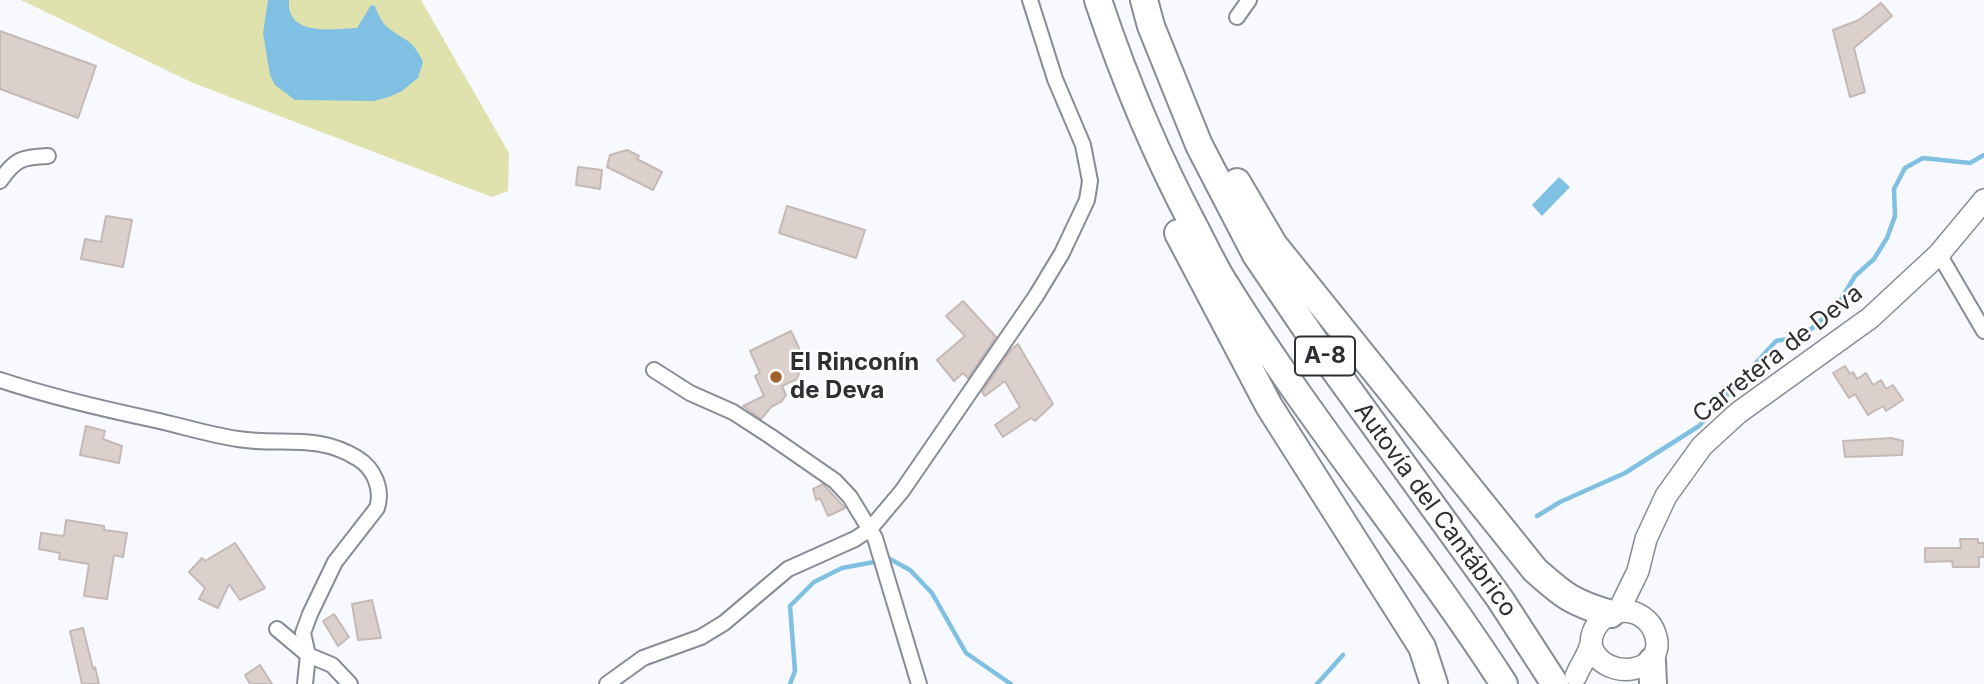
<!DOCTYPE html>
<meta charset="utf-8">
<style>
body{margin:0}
canvas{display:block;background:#f7f9ff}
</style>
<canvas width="1984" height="684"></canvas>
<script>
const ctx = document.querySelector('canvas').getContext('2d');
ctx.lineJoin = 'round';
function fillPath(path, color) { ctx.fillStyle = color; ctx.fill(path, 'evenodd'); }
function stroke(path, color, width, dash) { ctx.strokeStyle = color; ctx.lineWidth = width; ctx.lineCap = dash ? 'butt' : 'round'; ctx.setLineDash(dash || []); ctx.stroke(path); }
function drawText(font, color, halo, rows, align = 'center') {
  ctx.font = font + ' Inter,sans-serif'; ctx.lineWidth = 5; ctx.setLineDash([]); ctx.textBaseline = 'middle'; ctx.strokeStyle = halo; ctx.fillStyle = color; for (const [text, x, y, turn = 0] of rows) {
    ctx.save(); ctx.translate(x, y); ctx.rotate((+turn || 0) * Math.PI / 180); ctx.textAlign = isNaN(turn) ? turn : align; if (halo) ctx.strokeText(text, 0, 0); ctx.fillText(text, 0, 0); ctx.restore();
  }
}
fillPath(new Path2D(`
 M21,0H421L509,153L508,191L492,197L193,83Z`), '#dfe2ad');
fillPath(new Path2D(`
 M268,0H289C286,37 333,29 357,28L371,5L375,6C377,12 381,21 386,26C403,41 412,37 423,62L418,78L402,91L389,97L374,101L295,100L275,85L270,75L263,33Z
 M1559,177L1570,187L1542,216L1532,205Z`), '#80c0e2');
stroke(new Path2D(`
 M1537,516L1560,502L1625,473L1699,426L1776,341L1803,336L1837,306L1855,276L1874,259L1887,238L1895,216L1894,189L1905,168L1923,158L1970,163L1984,155
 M790,684L795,671L790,606L814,582L842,568L890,559L910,570L932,593L966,653L1011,684
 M1317,684L1343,655`), '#80c0e2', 4.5);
const building = new Path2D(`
 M1881,3L1892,16L1854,48L1865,92L1850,97L1833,30L1859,20Z
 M0,31L96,66L78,118L0,89Z
 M627,150L639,156L637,159L662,172L653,190L607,167L610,155Z
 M578,167L602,170L600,189L576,185Z
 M787,206L865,230L856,258L779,233Z
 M106,216L132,220L123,267L81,259L85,239L101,242Z
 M963,301L996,337L968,378L963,373L954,381L937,360L965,336L946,316Z
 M791,331L804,359L797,379L782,386L786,395L782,401L771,407L761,419L743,406L764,396L755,376L760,373L750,351Z
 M1018,344L1053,404L1035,421L1031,418L1003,437L995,425L1020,407L1005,381L985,396L982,392L1010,351Z
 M1845,366L1850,374L1853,372L1857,379L1866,373L1873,385L1881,380L1886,389L1893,385L1903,400L1886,411L1883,406L1868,415L1855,394L1849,398L1833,373Z
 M86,426L105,431L103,439L122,446L119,463L80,455Z
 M1891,438L1903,441L1902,455L1845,457L1843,441Z
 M823,484L845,508L828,516L820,498L816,500L813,489Z
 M66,520L104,526V530L127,533L123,557L114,555L107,599L84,596L89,564L59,559L60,553L39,549L41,533L64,536Z
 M1960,539H1978V543H1984V557H1979V567H1953L1952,561L1925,562V548H1961Z
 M235,543L265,588L240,600L229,584L218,608L199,599L205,588L189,572L202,558L205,561Z
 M372,600L381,638L358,640L352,604Z
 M334,614L349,637L338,646L323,621Z
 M83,628L93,669L95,667L99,684H82L70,631Z
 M260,665L272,684H250L245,675Z`);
fillPath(building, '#dcd0cd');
stroke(building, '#c5b9b6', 2);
const street = new Path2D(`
 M1237,17L1249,0
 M0,181C15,159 22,157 48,156
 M1939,254L1984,331
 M654,370L690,393L733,412L770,436L835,481L850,497L875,538L919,684
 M0,380C51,397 103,409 155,420C182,426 210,435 238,439C280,446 317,433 357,458C374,468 383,489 377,508L335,562L310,614L303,633L308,655L305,684
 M277,629L308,655L332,665L350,684
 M607,684L643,658L701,637L724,623L788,569L855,539L870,529L902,491L1036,296L1062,253L1087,200L1090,181L1083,145L1055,79L1030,0`);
const secondary = new Path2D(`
 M1618,612L1638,571L1646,539L1666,496L1702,446L1738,413L1870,318L1939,254L1984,200
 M1576,676C1580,666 1587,657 1590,647C1593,640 1590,642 1592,636C1597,617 1617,607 1635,613C1643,616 1651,623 1654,631C1672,674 1602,684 1591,645`);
const highway = new Path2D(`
 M1098,0C1125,81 1155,153 1195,228C1205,247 1214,267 1225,284C1311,423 1416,548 1504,684
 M1144,0L1151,26L1199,145L1256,255L1328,361L1500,599L1555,684
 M1237,182L1274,245L1535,570C1564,596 1573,603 1611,614
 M1178,233L1269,406L1422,647L1434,684
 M1652,661L1653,684`);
stroke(street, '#888c94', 18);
stroke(secondary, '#888c94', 24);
stroke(highway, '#888c94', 30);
stroke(street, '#fff', 14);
stroke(secondary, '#fff', 21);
stroke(highway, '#fff', 26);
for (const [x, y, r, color] of [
 [776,377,7,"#a0602a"]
]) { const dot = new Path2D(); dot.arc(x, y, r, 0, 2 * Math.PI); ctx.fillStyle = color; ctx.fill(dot); stroke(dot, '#fff', 2.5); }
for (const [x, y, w] of [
 [1325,356,60]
]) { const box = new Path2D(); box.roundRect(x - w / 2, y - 19.5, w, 39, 5); ctx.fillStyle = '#fff'; ctx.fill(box); stroke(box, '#2e2f33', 2); }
drawText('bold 23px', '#2e2f33', null, [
 ["A-8",1325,356]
]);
drawText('24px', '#2e2f33', '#fff', [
 ["Carretera de Deva",1778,354,-38],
 ["Autovía del Cantábrico",1435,510,54]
]);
drawText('bold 24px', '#2e2f33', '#fff', [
 ["El Rinconín",790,363],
 ["de Deva",790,391]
], 'left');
</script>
